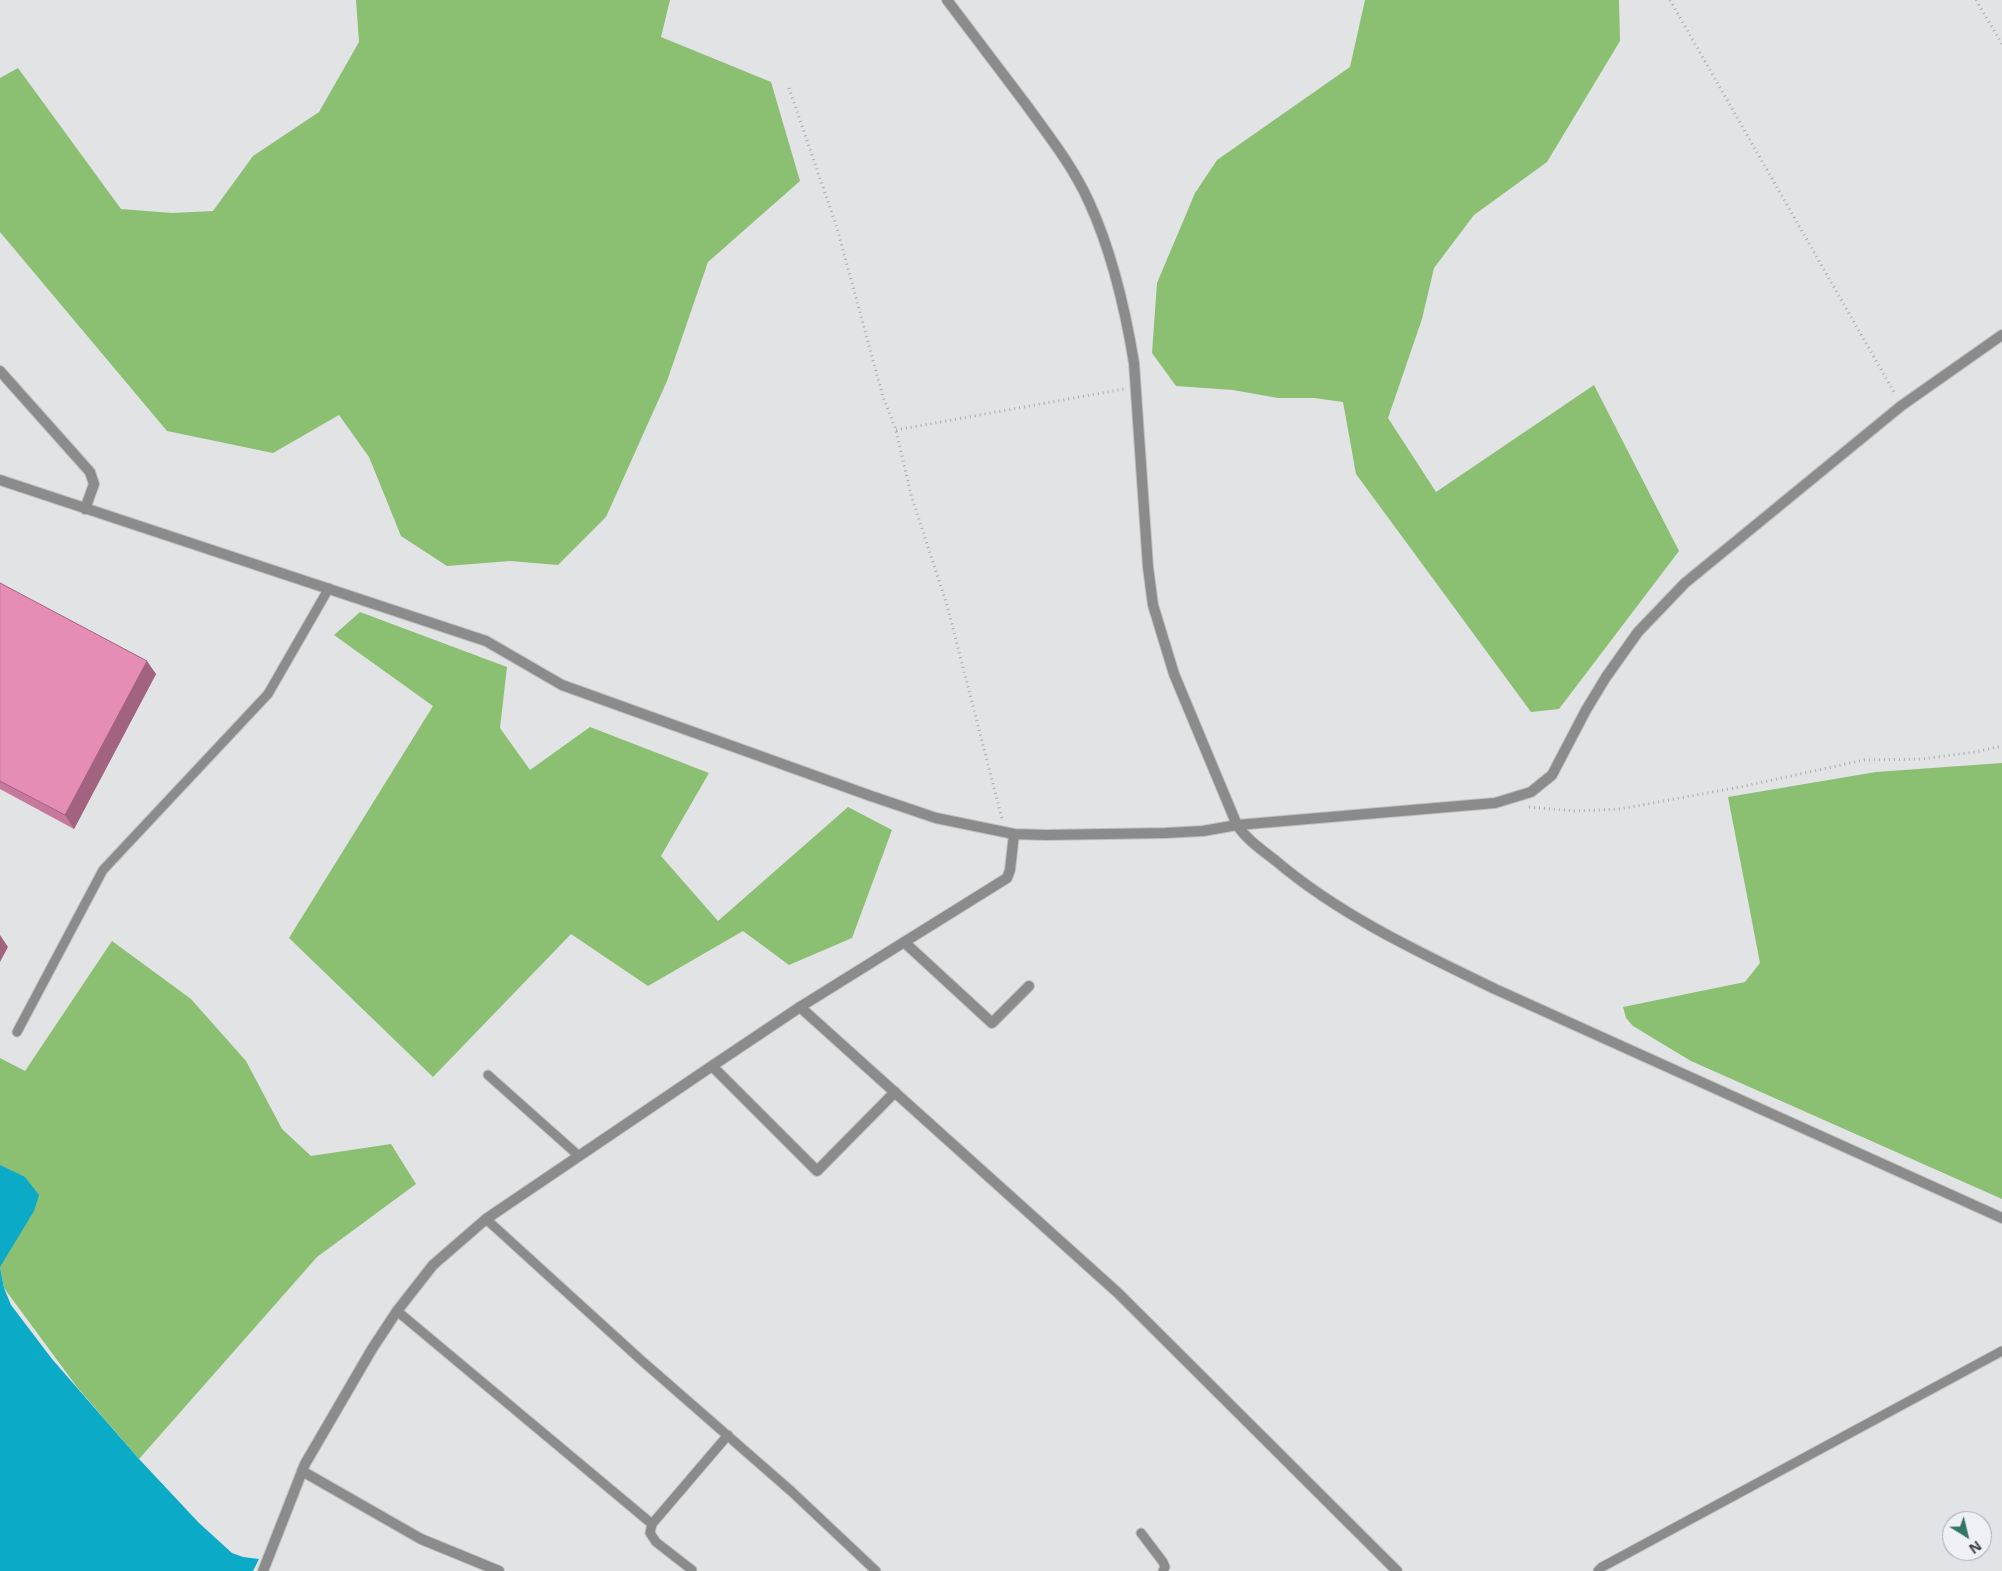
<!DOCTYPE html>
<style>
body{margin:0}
#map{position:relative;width:2002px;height:1571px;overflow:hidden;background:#e1e3e5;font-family:"Open Sans",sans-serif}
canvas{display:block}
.north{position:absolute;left:1942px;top:1511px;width:50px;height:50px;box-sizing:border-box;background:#eef0f3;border:1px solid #a6a7a9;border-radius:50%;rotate:144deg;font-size:14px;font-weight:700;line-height:20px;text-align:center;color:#3a3a3b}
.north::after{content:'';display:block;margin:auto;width:18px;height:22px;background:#337566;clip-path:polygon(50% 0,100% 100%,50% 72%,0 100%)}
</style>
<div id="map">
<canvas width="2002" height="1571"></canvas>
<div class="north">N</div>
</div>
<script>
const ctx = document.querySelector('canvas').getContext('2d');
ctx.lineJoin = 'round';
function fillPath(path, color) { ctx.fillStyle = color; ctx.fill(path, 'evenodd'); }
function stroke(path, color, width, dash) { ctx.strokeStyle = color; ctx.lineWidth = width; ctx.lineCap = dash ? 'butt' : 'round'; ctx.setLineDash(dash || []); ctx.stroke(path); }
fillPath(new Path2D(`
 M356,0H670L661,37L771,82L800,181L708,262L667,381L606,517L558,565L510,561L447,566L401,536L369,457L339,415L273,453L167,431L0,232V78L18,68L121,209L172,213L213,211L253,156L319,112L359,42Z
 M1365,0H1619L1620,41L1547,162L1474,215L1434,268L1422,319L1388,418L1436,492L1594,385L1679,551L1559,709L1531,712L1356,474L1343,402L1314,398H1278L1233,390L1176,386L1152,353L1157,283L1195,193L1217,160L1350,67Z
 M360,612L507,667L500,728L530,770L590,727L709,773L661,856L718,921L848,807L892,830L852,938L789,965L743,931L648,986L571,934L433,1077L289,938L433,706L334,635Z
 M2002,763V1199L1691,1061L1633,1026L1626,1018L1623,1007L1745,982L1760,963L1728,797L1876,772Z
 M112,941L191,999L246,1061L282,1129L311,1156L391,1144L416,1184L317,1257L139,1459L77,1387L4,1288L0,1267V1058L25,1071Z`), '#8bbf72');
fillPath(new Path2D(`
 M0,1165L25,1177L39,1195L34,1211L0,1267L4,1288L11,1305L52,1359L139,1459L199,1523L232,1553L243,1557L259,1559L253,1571H0Z`), '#0baac6');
const service = new Path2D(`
 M17,1032L103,870L268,694L329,588
 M488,1075L579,1156
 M486,1219L641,1360L791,1491L876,1571
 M397,1311L652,1524L728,1435
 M652,1524L650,1533L656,1542L692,1570
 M1141,1533L1163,1562L1165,1567L1163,1571
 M1598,1571L1602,1567L2002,1351`);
const minor = new Path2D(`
 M947,0C973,34 999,69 1025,103C1048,135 1073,166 1089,202C1112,252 1125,308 1134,363L1148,567L1153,605L1174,674L1237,825C1247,840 1262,850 1276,861C1341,916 1419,952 1495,989L2002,1218
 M0,371L90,472L94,484L85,509
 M0,480L486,641L562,685L871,796L936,818L1014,834L1046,835L1165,833L1203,831L1237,825L1495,803L1531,792L1552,775L1586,710L1606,677L1638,632L1685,583L1901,406L2002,335
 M904,942L992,1023L1029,986
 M712,1066L817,1171L895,1092
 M302,1471L421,1539L499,1571
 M263,1571L305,1464L372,1349L397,1311L433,1265L486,1219L712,1066L800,1007L1007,878L1010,870L1014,834`);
const tertiary = new Path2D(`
 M800,1007L1118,1293L1397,1571`);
stroke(service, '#c0c1c3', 11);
stroke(minor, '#c0c1c3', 12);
stroke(tertiary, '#c0c1c3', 12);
stroke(new Path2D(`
 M1670,0L1895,394
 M1976,0L2002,44
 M789,88L837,228L883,397L896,430L911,495L947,605L1002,819
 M896,430L1124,389
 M1529,807L1576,811L1620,809L1745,786L1864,760L1922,759L1975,752L2002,746`), '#aaabad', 3, [1, 4]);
stroke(service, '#8c8b8b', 9);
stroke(minor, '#8c8b8b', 10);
stroke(tertiary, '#8c8b8b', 10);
fillPath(new Path2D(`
 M0,583L156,674L74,829L0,789Z`), '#c6799d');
fillPath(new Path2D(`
 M147,661L156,674L74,829L65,815Z
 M0,935L8,947L0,962Z`), '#a1637f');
const building = new Path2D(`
 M0,583L147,661L65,815L0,781Z`);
fillPath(building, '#e68db6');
stroke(building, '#a1637f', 1);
</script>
